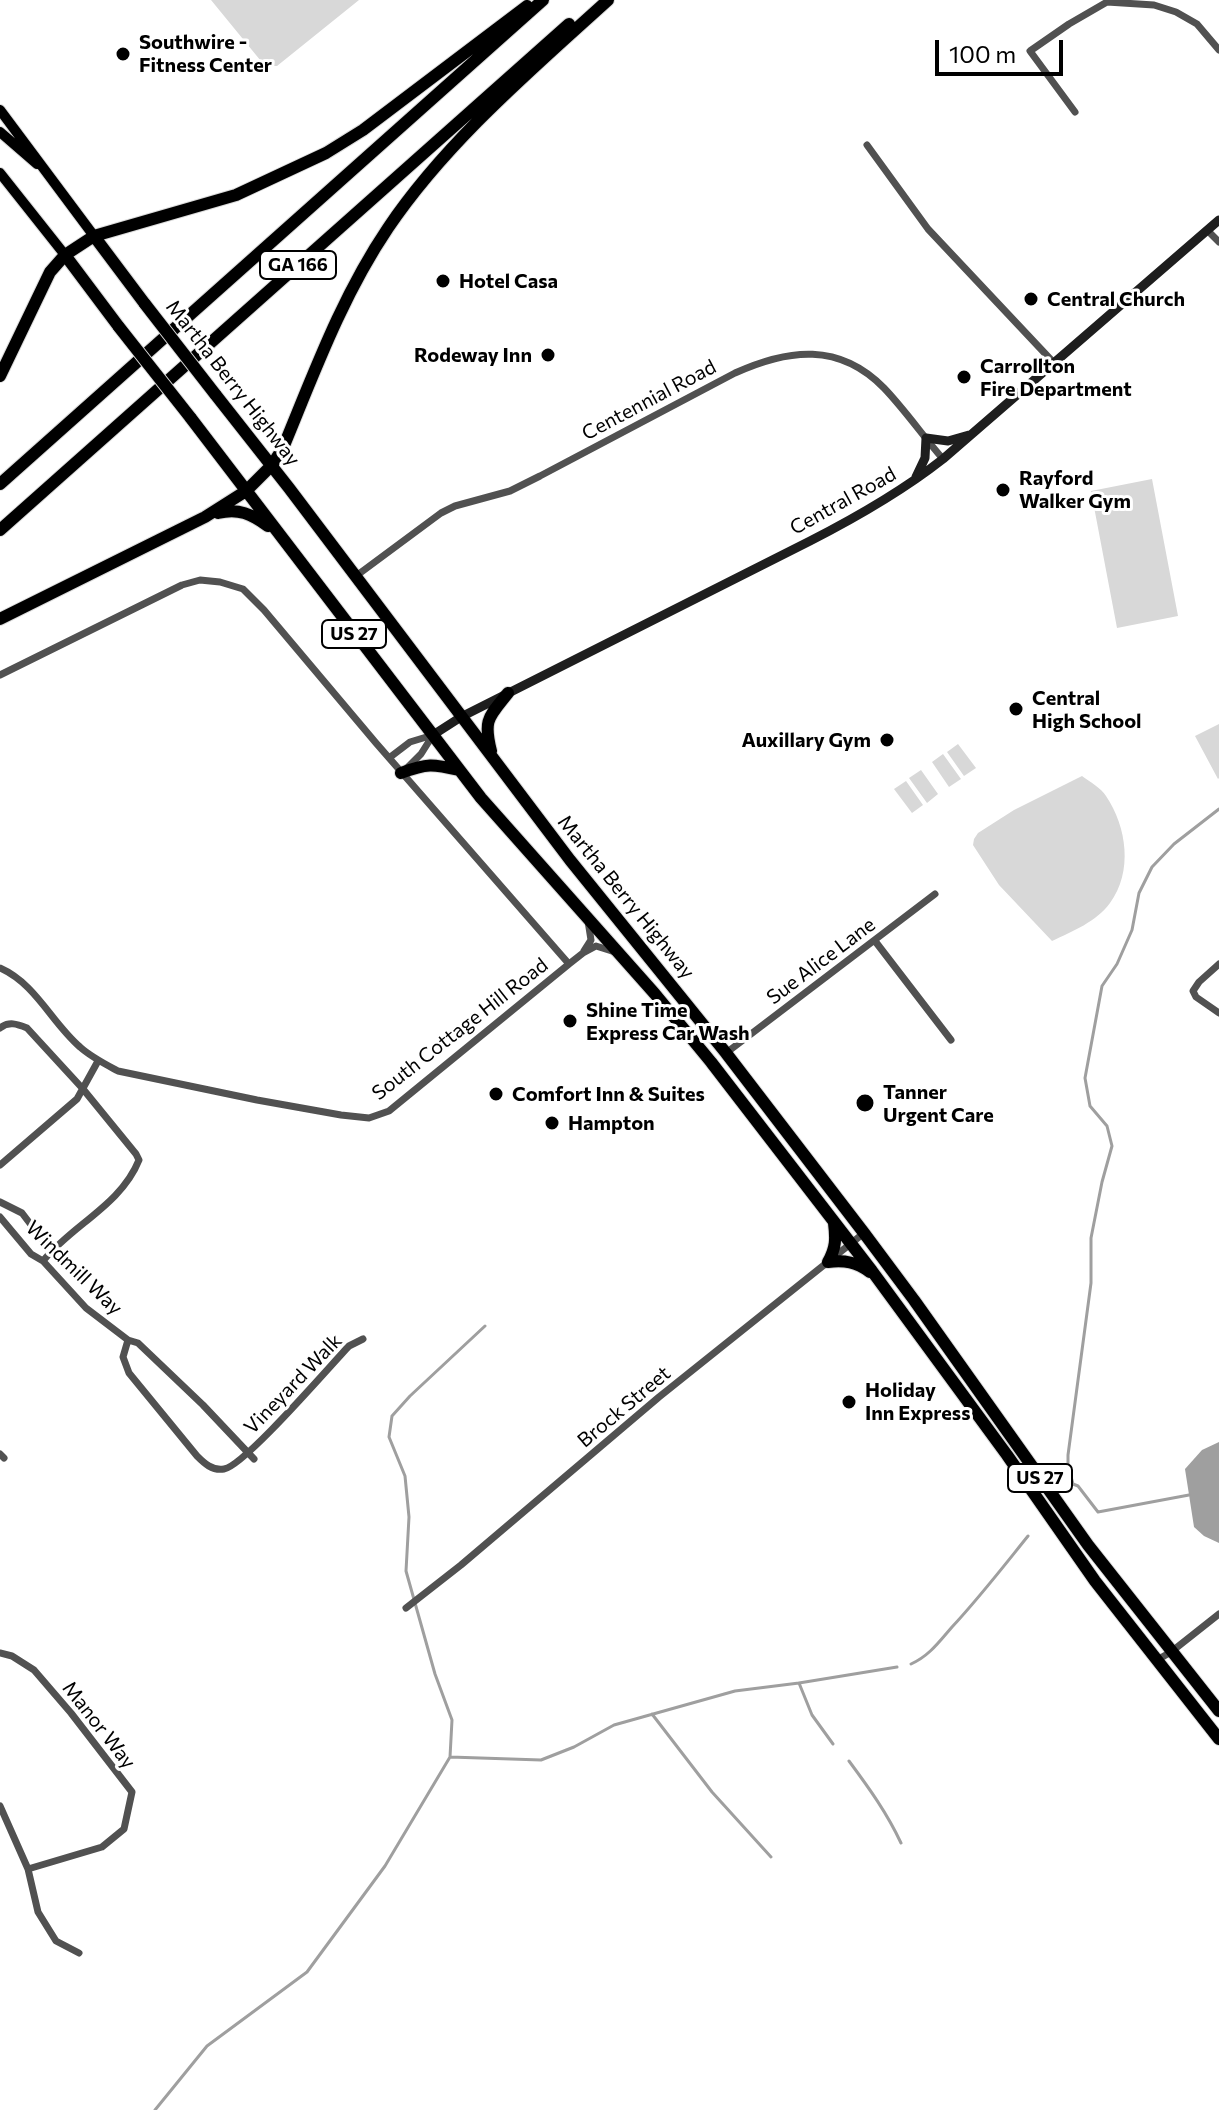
<!DOCTYPE html>
<style>
body{margin:0}
#map{position:relative;width:1219px;height:2110px;overflow:hidden;background:#fff;font-family:Commissioner,sans-serif}
canvas{display:block}
.scale{position:absolute;left:935px;top:40px;width:128px;height:36px;box-sizing:border-box;border:4px solid #000;border-top:0;padding-left:10px;font-size:24px;line-height:28px;white-space:nowrap;color:#000;-webkit-text-stroke:6px #fff;paint-order:stroke}
</style>
<div id="map">
<canvas width="1219" height="2110"></canvas>
<div class="scale">100 m</div>
</div>
<script>
const ctx = document.querySelector('canvas').getContext('2d');
ctx.lineJoin = 'round';
function fillPath(path, color) { ctx.fillStyle = color; ctx.fill(path, 'evenodd'); }
function stroke(path, color, width, dash) { ctx.strokeStyle = color; ctx.lineWidth = width; ctx.lineCap = dash ? 'butt' : 'round'; ctx.setLineDash(dash || []); ctx.stroke(path); }
function drawText(font, color, halo, rows, align = 'center') {
  ctx.font = font + ' Commissioner,sans-serif'; ctx.lineWidth = 6; ctx.setLineDash([]); ctx.textBaseline = 'middle'; ctx.strokeStyle = halo; ctx.fillStyle = color; for (const [text, x, y, turn = 0] of rows) {
    ctx.save(); ctx.translate(x, y); ctx.rotate((+turn || 0) * Math.PI / 180); ctx.textAlign = isNaN(turn) ? turn : align; if (halo) ctx.strokeText(text, 0, 0); ctx.fillText(text, 0, 0); ctx.restore();
  }
}
fillPath(new Path2D(`
 M211,0H359L277,66H265Z
 M1152,479L1178,616L1117,628L1091,491Z
 M1219,724V778L1218,779L1195,736Z
 M958,744L976,768L964,776L947,752Z
 M943,754L961,779L949,787L932,762Z
 M921,770L938,794L927,803L909,778Z
 M1082,776C1090,782 1101,788 1106,796C1127,827 1133,872 1110,903C1096,922 1073,931 1052,941L999,885L973,845L974,839L978,833L1014,810Z
 M906,781L923,805L912,813L894,789Z`), '#d8d8d8');
fillPath(new Path2D(`
 M1219,1442V1543L1204,1536L1194,1527L1185,1469L1202,1450Z`), '#9f9f9f');
stroke(new Path2D(`
 M1189,1495L1098,1512L1078,1486L1073,1484L1068,1466V1455L1091,1283V1238L1102,1182L1112,1146L1107,1126L1090,1106L1085,1078L1102,986L1117,964L1132,930L1139,893L1152,867L1174,844L1219,809
 M911,1664C929,1656 939,1642 952,1627C979,1598 1003,1567 1028,1536
 M799,1683L812,1715L833,1744
 M652,1714L712,1792L771,1857
 M450,1757L541,1760L574,1747L614,1725L735,1691L799,1683L897,1667
 M849,1761C869,1788 887,1813 901,1843
 M155,2110L207,2046L307,1972L385,1866L450,1757L452,1720L435,1674L406,1571L409,1517L405,1476L389,1437L392,1416L410,1396L485,1326`), '#9f9f9f', 3);
const primary = new Path2D(`
 M0,110L94,236
 M0,132L37,164
 M0,173L65,255`);
const highway = new Path2D(`
 M94,236L145,304
 M65,255L119,327
 M0,376L50,272L65,255L94,236L236,195L326,153L363,130L527,6
 M215,394L289,488L570,860L726,1053L864,1233L914,1300L1088,1545L1219,1711
 M190,417L481,798L655,994L711,1062L872,1271L1007,1455L1095,1581L1219,1739
 M0,484L543,0
 M218,513C239,508 251,514 268,526
 M0,530L569,24
 M0,619L205,517L246,491L272,465L283,448C314,373 342,296 388,228C446,142 531,70 608,0
 M491,751C483,719 489,717 508,693
 M401,773C427,763 433,764 459,770
 M828,1262C845,1260 856,1262 870,1272
 M828,1262C836,1248 836,1239 834,1223`);
stroke(primary, '#dbdbdb', 12);
stroke(highway, '#dbdbdb', 14);
stroke(new Path2D(`
 M1075,112L1030,51L1069,24L1107,2L1154,5L1176,12L1197,24L1219,50
 M867,145L928,229L1054,363
 M1207,230L1219,242
 M356,576L441,513L455,506L510,491L540,476L735,373C788,349 839,342 884,388C905,410 923,436 943,459
 M0,675L182,585L200,580L220,582L243,589L264,610L376,743L569,964L389,1111L369,1118L341,1115L257,1100L118,1071C105,1064 91,1057 80,1047C51,1022 36,984 0,968
 M389,758L410,742L433,735
 M407,768L421,754L433,735
 M875,941L951,1040
 M584,951L591,940L588,921
 M569,964L583,953L596,946L615,952
 M1219,964L1199,982L1193,991L1196,997L1219,1013
 M0,1028C9,1021 17,1024 27,1028L83,1089L136,1154L139,1160C121,1205 72,1225 43,1261
 M726,1053L935,894
 M0,1165L77,1099L98,1061
 M0,1202L22,1213L51,1251
 M0,1217L31,1254L43,1261L86,1308L128,1340L138,1343L203,1405L254,1459
 M128,1340L123,1357L129,1373L197,1456C204,1463 212,1471 224,1469C244,1466 329,1367 349,1346L363,1339
 M0,1454L4,1458
 M406,1608L461,1565L659,1397L864,1233
 M0,1653L12,1656L34,1670L71,1713L132,1792L124,1829L102,1847L28,1869
 M1157,1660L1171,1652L1219,1614
 M0,1806L28,1869L38,1912L56,1941L79,1953`), '#515151', 7);
stroke(new Path2D(`
 M916,477L925,458L926,438L948,441L969,435
 M433,735L461,717L810,541C857,517 901,492 943,459L1219,220`), '#1e1e1e', 9);
stroke(primary, '#000', 10);
stroke(highway, '#000', 12);
const highwayBridge = new Path2D(`
 M145,304L215,394
 M119,327L190,417`);
stroke(highwayBridge, '#dbdbdb', 14, []);
stroke(highwayBridge, '#000', 12);
for (const [x, y, r, color] of [
 [123,54,8,"#000"],
 [443,281,8,"#000"],
 [1031,299,8,"#000"],
 [548,355,8,"#000"],
 [964,377,8,"#000"],
 [1003,490,8,"#000"],
 [1016,709,8,"#000"],
 [887,740,8,"#000"],
 [570,1021,8,"#000"],
 [496,1094,8,"#000"],
 [865,1103,10,"#000"],
 [552,1123,8,"#000"],
 [849,1402,8,"#000"]
]) { const dot = new Path2D(); dot.arc(x, y, r, 0, 2 * Math.PI); ctx.fillStyle = color; ctx.fill(dot); stroke(dot, '#fff', 3); }
for (const [x, y, w] of [
 [298,265,76],
 [354,634,64],
 [1040,1478,64]
]) { const box = new Path2D(); box.roundRect(x - w / 2, y - 14, w, 28, 6); ctx.fillStyle = '#fff'; ctx.fill(box); stroke(box, '#000', 2); }
drawText('bold 18px', '#000', null, [
 ["GA 166",298,265],
 ["US 27",354,634],
 ["US 27",1040,1478]
]);
drawText('bold 20px', '#000', '#fff', [
 ["Southwire -",139,42],
 ["Fitness Center",139,65],
 ["Hotel Casa",459,281],
 ["Central Church",1047,299],
 ["Rodeway Inn",532,355,"right"],
 ["Carrollton",980,366],
 ["Fire Department",980,389],
 ["Rayford",1019,478],
 ["Walker Gym",1019,501],
 ["Central",1032,698],
 ["High School",1032,721],
 ["Auxillary Gym",871,740,"right"],
 ["Shine Time",586,1010],
 ["Express Car Wash",586,1033],
 ["Tanner",883,1092],
 ["Urgent Care",883,1115],
 ["Comfort Inn & Suites",512,1094],
 ["Hampton",568,1123],
 ["Holiday",865,1390],
 ["Inn Express",865,1413]
], 'left');
drawText('20px', '#000', '#fff', [
 ["Martha Berry Highway",233,383,52],
 ["Centennial Road",649,400,-28],
 ["Central Road",843,501,-29],
 ["Martha Berry Highway",626,897,51],
 ["Sue Alice Lane",821,961,-37],
 ["South Cottage Hill Road",460,1029,-38],
 ["Windmill Way",74,1268,44],
 ["Vineyard Walk",293,1384,-46],
 ["Brock Street",624,1407,-40],
 ["Manor Way",99,1725,52]
]);
</script>
